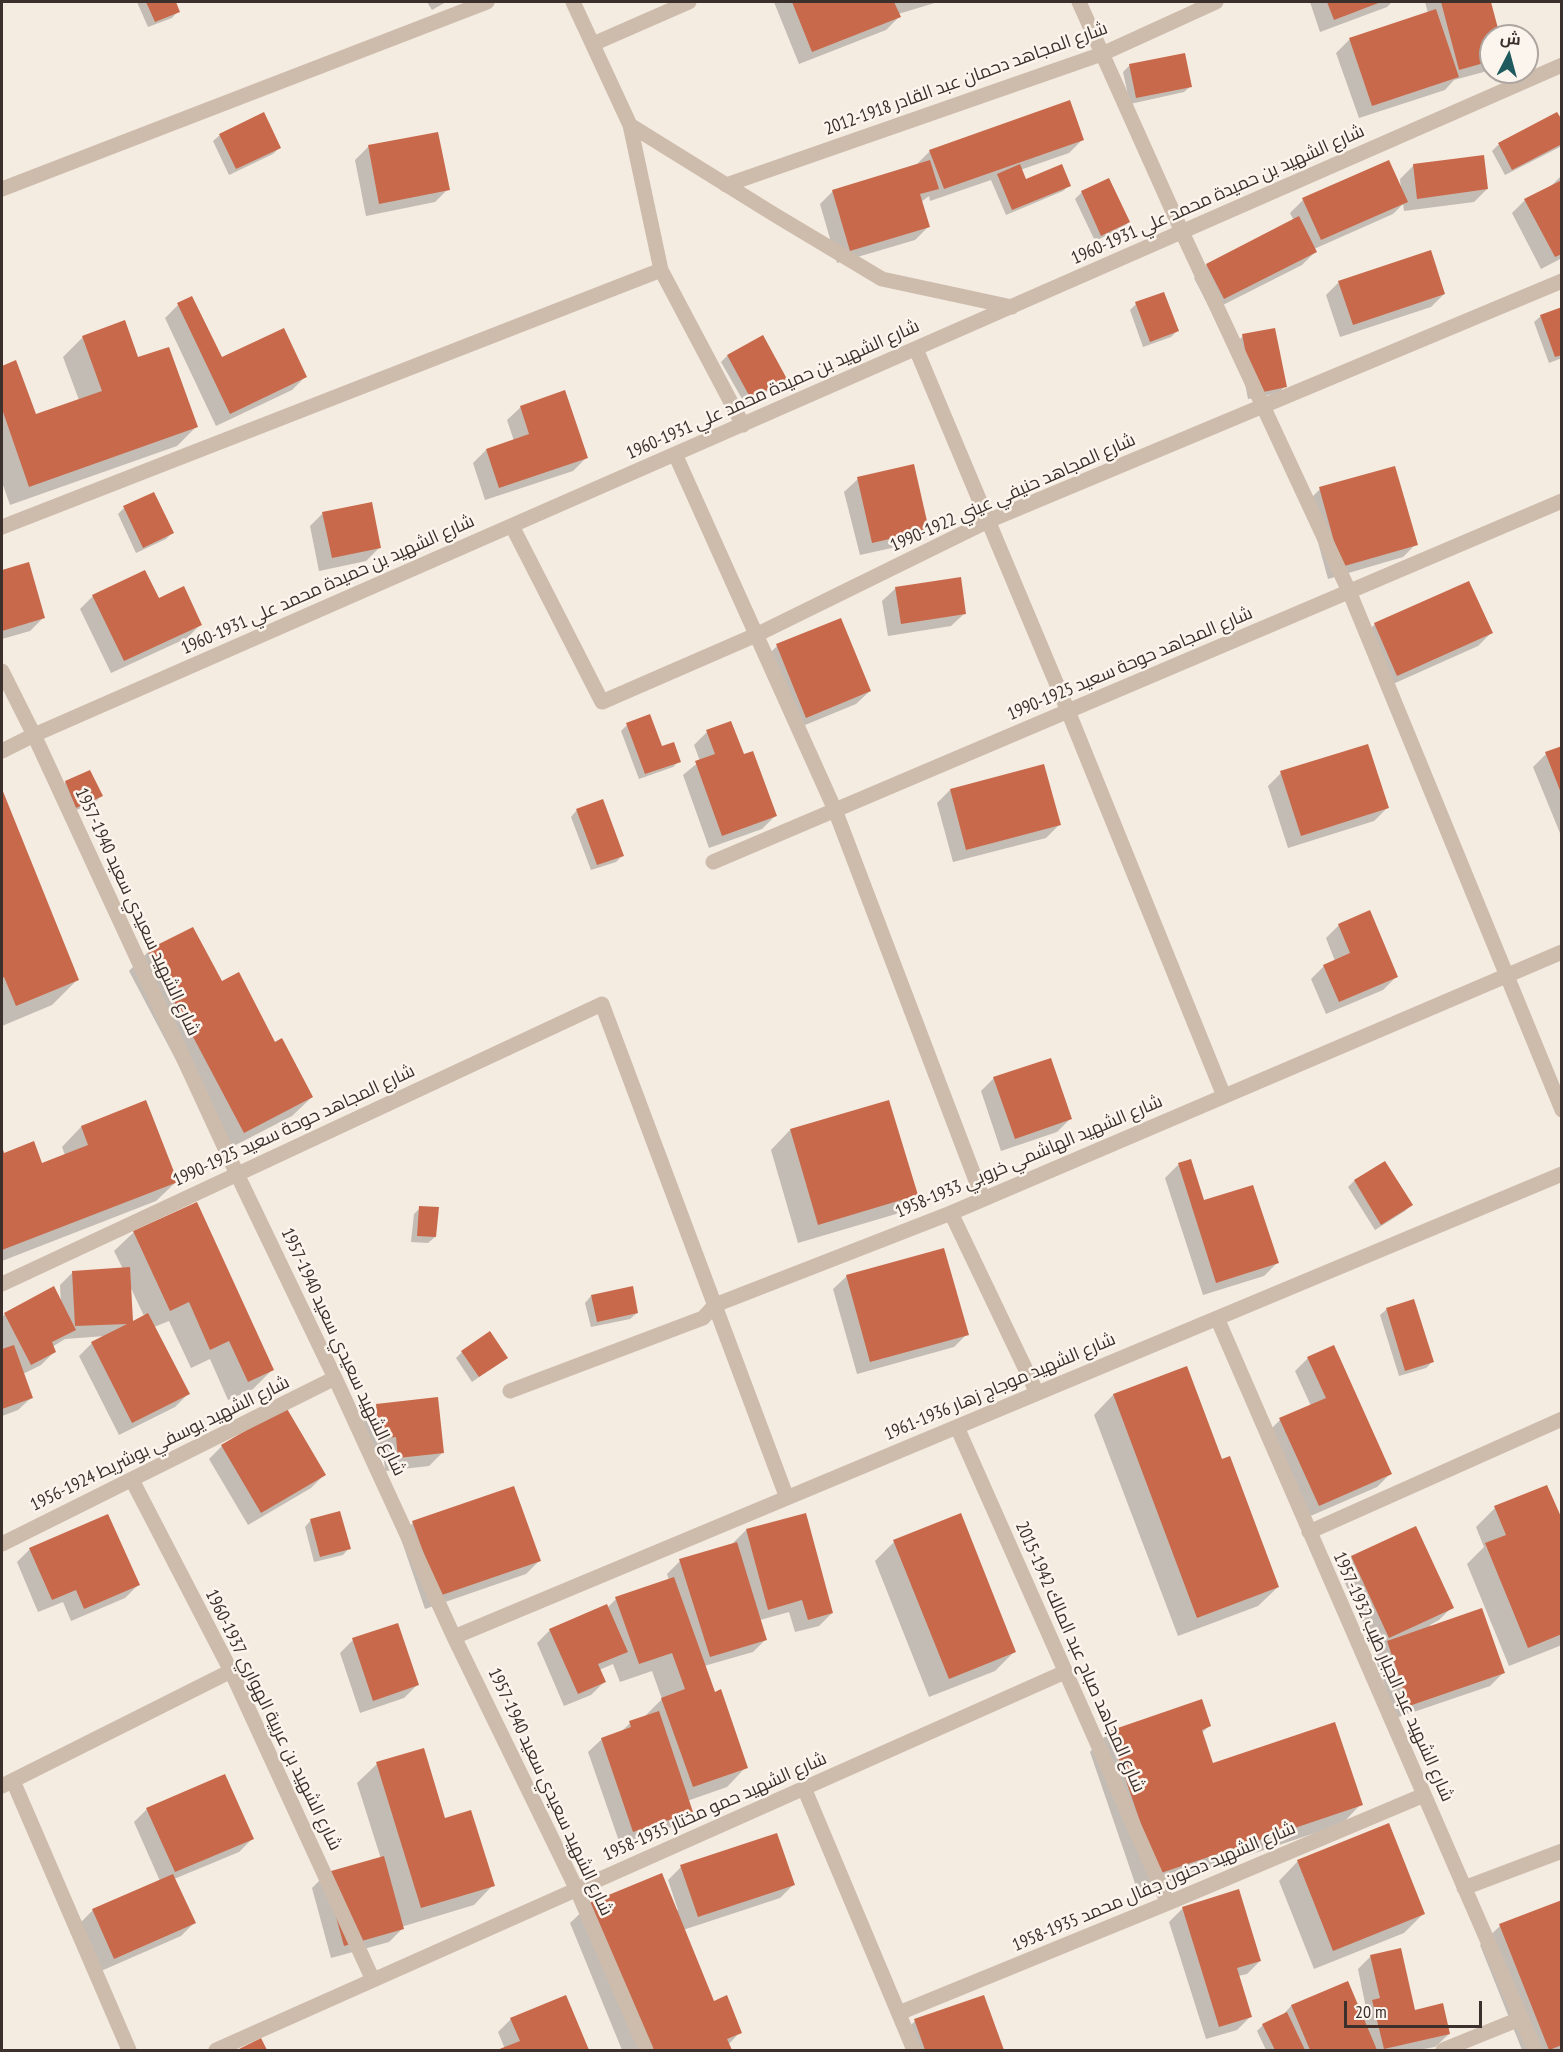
<!DOCTYPE html>
<meta charset="utf-8">
<style>
body{margin:0}
#map{position:relative;width:1563px;height:2052px;overflow:hidden;background:#f4ebe1;font-family:"PT Sans Narrow",Cairo,sans-serif}
canvas{display:block}
.frame{position:absolute;inset:0;border:3px solid #3b302b;pointer-events:none}
.north{position:absolute;left:1479px;top:24px;width:60px;height:60px;box-sizing:border-box;background:#fbf5ee;border:2px solid #aea6a0;border-radius:50%;rotate:6deg;font-size:16px;font-weight:700;line-height:24px;text-align:center;color:#3b302b}
.north::after{content:'';display:block;margin:auto;width:21px;height:27px;background:#1f5a5e;clip-path:polygon(50% 0,100% 100%,50% 72%,0 100%)}
.scale{position:absolute;left:1344px;top:2001px;width:138px;height:27px;box-sizing:border-box;border:3px solid #3b302b;border-top:0;padding-left:8px;font-size:18px;line-height:21px;white-space:nowrap;color:#3b302b;-webkit-text-stroke:4px #fbf5ee;paint-order:stroke}
</style>
<div id="map">
<canvas width="1563" height="2052"></canvas>
<div class="frame"></div>
<div class="north">ش</div>
<div class="scale">20 m</div>
</div>
<script>
const ctx = document.querySelector('canvas').getContext('2d');
ctx.lineJoin = 'round';
function fillPath(path, color) { ctx.fillStyle = color; ctx.fill(path, 'evenodd'); }
function stroke(path, color, width, dash) { ctx.strokeStyle = color; ctx.lineWidth = width; ctx.lineCap = dash ? 'butt' : 'round'; ctx.setLineDash(dash || []); ctx.stroke(path); }
function drawText(font, color, halo, rows, align = 'center') {
  ctx.font = font + ' "PT Sans Narrow",Cairo,sans-serif'; ctx.lineWidth = 5; ctx.setLineDash([]); ctx.textBaseline = 'middle'; ctx.strokeStyle = halo; ctx.fillStyle = color; for (const [text, x, y, turn = 0] of rows) {
    ctx.save(); ctx.translate(x, y); ctx.rotate((+turn || 0) * Math.PI / 180); ctx.textAlign = isNaN(turn) ? turn : align; if (halo) ctx.strokeText(text, 0, 0); ctx.fillText(text, 0, 0); ctx.restore();
  }
}
fillPath(new Path2D(`
 M137,2H174L178,11L172,18L148,27Z
 M427,2H446L432,10Z
 M774,2H938L898,14L899,17L886,30L799,64Z
 M1310,2H1392L1387,7L1320,32Z
 M1425,2H1490L1499,36H1491V70L1454,80L1445,90L1359,118L1336,53L1349,40L1428,13Z
 M1184,55L1191,86L1184,92L1130,104L1123,72L1129,66Z
 M1557,114L1562,123V146L1505,175L1492,151L1498,145Z
 M437,134L448,189L435,202L366,216L355,160L368,147Z
 M220,135L279,148L273,154L229,175L213,141Z
 M1082,140L1069,153L1020,170L1025,181L1070,185L1063,191L1006,215L991,180L930,201L929,196L921,202L928,227L915,240L837,263L820,204L833,191L917,164L930,151Z
 M1413,166L1487,189L1474,202L1404,211L1403,204L1393,214L1314,249L1315,252L1302,265L1211,311L1194,278L1207,265L1294,221L1290,213L1303,200L1401,189L1400,179Z
 M1562,175V258L1541,269L1512,213L1525,200L1548,189Z
 M1082,192L1129,222L1122,228L1095,241L1075,199Z
 M1339,282L1444,294L1431,307L1340,337L1326,295Z
 M1136,304L1177,331L1171,337L1143,347L1130,310Z
 M178,305L221,359L305,377L292,390L216,426L165,318Z
 M1562,308V358L1549,363L1534,322L1541,316Z
 M1243,336L1285,386L1279,393L1248,399L1237,342Z
 M83,337L137,359L196,427L177,446L10,505L2,482V367L15,362L35,416L79,400L63,357Z
 M762,337L786,379L779,385L745,404L721,362L727,356Z
 M521,407L586,458L573,471L485,500L473,463L486,450L514,441L507,420Z
 M858,479L927,530L914,543L860,555L844,492Z
 M1320,489L1416,544L1403,557L1328,579L1307,502Z
 M124,508L172,533L166,539L136,553L118,514Z
 M323,513L379,548L366,561L319,571L310,526Z
 M28,564L43,618L30,631L2,639V572Z
 M896,588L965,613L951,626L888,636L882,601Z
 M93,596L159,600L200,625L187,638L111,673L80,609Z
 M841,620L870,691L856,704L793,730L764,659L777,646Z
 M1375,624L1491,633L1478,646L1384,688L1362,637Z
 M627,725L661,748L679,761L673,767L639,779L621,731Z
 M707,732L743,755L775,816L762,829L709,848L683,775L700,761L694,745Z
 M1562,748V838L1533,767L1546,754Z
 M1043,766L1059,825L1046,838L953,862L937,803L950,790Z
 M1281,773L1387,808L1374,821L1288,848L1268,786Z
 M66,782L101,796L95,802L70,813L59,788Z
 M2,792L77,980L52,1005L2,1026Z
 M577,810L623,855L616,862L591,870L571,817Z
 M1339,925L1396,977L1383,990L1326,1014L1311,979L1324,966L1335,961L1326,938Z
 M148,952L221,983L275,1044L312,1097L292,1116L224,1151L129,971Z
 M994,1078L1070,1119L1057,1132L1001,1151L981,1091Z
 M145,1102L176,1182L156,1201L2,1261V1149L3,1155L41,1165L65,1155L62,1147L81,1127Z
 M790,1130L916,1195L896,1214L798,1243L771,1150Z
 M1190,1161L1204,1202L1277,1263L1264,1276L1203,1295L1165,1178L1178,1165Z
 M1385,1163L1411,1205L1405,1211L1375,1230L1348,1187L1354,1181Z
 M420,1208L435,1237L428,1243L411,1242L414,1214Z
 M134,1232L272,1370L253,1389L228,1400L210,1359L191,1368L169,1321L154,1327L188,1394L175,1407L119,1435L79,1356L92,1343L105,1336L65,1339L52,1347L54,1352L41,1365L23,1374L32,1397L18,1410L2,1416V1351L4,1350L2,1346V1317L5,1314L61,1303L60,1285L73,1272L123,1269L114,1251ZM129,1284L144,1316L131,1323Z
 M847,1276L967,1334L954,1347L857,1374L833,1289Z
 M591,1296L637,1313L630,1319L591,1327L585,1303Z
 M1387,1309L1432,1362L1426,1368L1399,1376L1380,1315Z
 M462,1352L506,1358L472,1382L456,1358Z
 M1308,1358L1390,1474L1377,1487L1306,1518L1267,1433L1280,1420L1311,1406L1295,1371Z
 M1186,1367L1222,1461L1278,1587L1258,1606L1178,1636L1094,1415L1113,1395Z
 M377,1406L443,1452L429,1466L385,1471L383,1450L367,1451L363,1419Z
 M222,1446L324,1475L311,1488L248,1525L209,1459Z
 M1495,1508L1562,1523V1645L1509,1666L1467,1564L1484,1547L1476,1527Z
 M311,1520L349,1548L343,1555L314,1562L305,1527Z
 M413,1523L539,1561L526,1574L425,1609L400,1536Z
 M746,1530L832,1613L819,1626L795,1632L789,1612L760,1620L766,1639L753,1652L704,1666L746,1767L727,1787L687,1801L691,1812L678,1825L620,1844L588,1752L602,1739L621,1732L630,1723L643,1718L662,1699L652,1671L620,1682L613,1664L599,1670L604,1682L591,1695L564,1706L537,1643L550,1630L607,1608L616,1599L669,1580L667,1574L680,1561L734,1545L733,1543Z
 M894,1542L1015,1651L995,1671L929,1697L875,1561Z
 M30,1549L138,1585L125,1598L71,1621L63,1602L38,1612L17,1562Z
 M1352,1557L1452,1607L1439,1620L1430,1625L1431,1627L1503,1673L1490,1686L1396,1718L1374,1655L1382,1647L1376,1650L1339,1570Z
 M353,1640L417,1685L404,1698L360,1713L340,1653Z
 M1201,1701L1209,1726L1201,1734L1212,1764L1361,1804L1342,1824L1138,1892L1090,1752L1109,1732Z
 M377,1764L493,1885L474,1905L401,1927L402,1929L389,1942L331,1958L312,1888L325,1875L381,1859L357,1783Z
 M147,1809L252,1839L239,1852L174,1879L194,1923L181,1936L101,1971L80,1923L93,1910L160,1881L134,1822Z
 M1298,1861L1423,1914L1404,1933L1314,1969L1279,1881Z
 M681,1867L793,1885L780,1898L683,1930L713,2003L740,2032L728,2045L730,2050H622L570,1923L590,1904L678,1910L668,1880Z
 M1238,1891L1260,1961L1247,1974L1238,1976L1250,2017L1237,2030L1206,2039L1169,1922L1182,1909Z
 M1562,1901V2050H1522L1480,1945L1500,1926Z
 M1371,1956L1414,2011L1449,2034L1435,2047L1418,2050H1266L1257,2031L1263,2025L1281,2017L1291,2006L1347,1983L1360,2014L1366,2008L1358,1969Z
 M565,1997L587,2050H501L505,2049L498,2032L511,2019Z
 M983,1997L1002,2050H908L902,2034L915,2021Z`), '#0003');
fillPath(new Path2D(`
 M146,2H176L180,12L155,22Z
 M792,2H894L901,17L812,52Z
 M1327,2H1381L1334,20Z
 M1441,2H1491L1500,36H1491V61L1459,70Z
 M1436,9L1459,77L1372,106L1349,38Z
 M1185,53L1192,87L1136,98L1129,64Z
 M1070,100L1084,140L944,189L929,150Z
 M264,112L281,148L236,169L219,134Z
 M1557,112L1562,120V144L1512,170L1498,143Z
 M438,132L450,190L379,204L368,145Z
 M1484,155L1488,189L1417,199L1413,164Z
 M930,160L939,189L920,194L930,227L850,251L832,190Z
 M1389,160L1408,202L1321,240L1302,198Z
 M1020,164L1026,179L1062,164L1071,186L1012,210L997,174Z
 M1109,178L1130,222L1101,236L1081,191Z
 M1562,180V254L1555,257L1524,199Z
 M1299,216L1317,252L1224,299L1206,264Z
 M1431,250L1445,294L1353,325L1338,281Z
 M1164,292L1179,331L1150,342L1135,302Z
 M192,296L222,357L284,328L307,377L230,414L177,303Z
 M1562,307V355L1555,357L1540,315Z
 M125,320L138,357L169,347L198,427L29,487L2,409V366L16,360L36,414L102,391L82,336Z
 M1275,328L1287,387L1254,394L1242,334Z
 M763,335L787,379L751,399L727,355Z
 M565,390L588,458L499,488L486,449L529,434L520,406Z
 M914,464L929,530L872,543L857,477Z
 M1395,466L1418,545L1341,567L1319,487Z
 M154,492L174,533L143,548L123,506Z
 M372,502L381,548L332,558L322,512Z
 M29,562L45,618L2,631V570Z
 M145,570L159,598L184,586L202,625L124,661L92,595Z
 M961,577L966,614L901,624L895,587Z
 M1469,581L1493,633L1397,676L1374,623Z
 M841,618L871,691L806,718L776,644Z
 M650,714L662,746L674,742L681,762L645,774L626,723Z
 M731,721L744,754L753,751L777,816L722,836L695,761L715,754L706,730Z
 M1368,744L1389,808L1301,836L1280,771Z
 M1562,746V793H1561L1545,752Z
 M1044,764L1061,825L966,850L950,789Z
 M90,770L103,796L76,808L65,781Z
 M2,789L79,980L16,1006L4,977L2,978Z
 M603,799L624,856L597,865L576,809Z
 M1370,910L1398,977L1339,1002L1323,965L1350,953L1338,924Z
 M193,927L222,981L239,972L275,1042L282,1038L313,1097L244,1133L147,950Z
 M1051,1058L1072,1119L1015,1139L993,1077Z
 M146,1100L178,1182L2,1250V1146L4,1153L34,1141L42,1163L88,1145L81,1126Z
 M889,1100L918,1195L818,1225L790,1129Z
 M1191,1159L1204,1200L1253,1185L1279,1263L1216,1283L1178,1163Z
 M1385,1161L1413,1205L1381,1225L1354,1180Z
 M197,1202L274,1370L248,1382L229,1341L210,1350L189,1302L170,1311L133,1231Z
 M419,1206L439,1207L436,1237L417,1236Z
 M944,1248L969,1335L870,1362L846,1275Z
 M130,1267L133,1321L148,1313L190,1394L132,1423L91,1342L127,1324L75,1326L72,1271Z
 M54,1286L76,1330L52,1342L56,1352L31,1365L4,1313Z
 M633,1286L638,1313L597,1322L591,1295Z
 M1414,1299L1434,1362L1405,1371L1386,1308Z
 M490,1331L508,1358L479,1377L461,1351Z
 M14,1345L33,1398L2,1409V1349Z
 M1334,1345L1392,1474L1319,1506L1279,1418L1326,1398L1307,1357Z
 M1187,1366L1222,1459L1230,1456L1279,1587L1197,1618L1113,1394Z
 M438,1397L444,1453L398,1458L396,1437L380,1439L376,1404Z
 M286,1407L326,1475L261,1513L221,1445Z
 M1547,1485L1562,1519V1634L1528,1648L1485,1543L1506,1535L1494,1506Z
 M514,1486L541,1561L439,1596L412,1521Z
 M340,1511L351,1549L320,1557L310,1519Z
 M806,1513L833,1613L808,1620L802,1600L768,1610L746,1529Z
 M961,1513L1016,1652L949,1679L893,1540Z
 M108,1514L140,1585L84,1609L76,1590L52,1600L29,1548Z
 M1416,1526L1454,1608L1389,1638L1351,1556Z
 M737,1542L767,1640L710,1657L679,1559Z
 M674,1577L715,1692L721,1689L748,1768L693,1787L661,1698L685,1689L672,1653L639,1664L615,1597Z
 M607,1604L628,1652L598,1664L606,1682L578,1694L549,1629Z
 M1482,1608L1505,1673L1409,1706L1387,1641Z
 M398,1623L419,1685L373,1701L352,1638Z
 M1202,1699L1211,1726L1202,1730L1213,1763L1335,1722L1363,1805L1158,1874L1109,1731Z
 M659,1711L693,1812L633,1832L601,1738L631,1727L629,1721Z
 M424,1748L445,1818L471,1810L495,1886L421,1908L376,1762Z
 M225,1774L254,1839L175,1872L146,1808Z
 M1389,1823L1425,1914L1333,1951L1297,1860Z
 M777,1833L795,1885L698,1917L680,1865Z
 M384,1856L404,1929L344,1946L324,1873Z
 M662,1873L714,2001L727,1995L742,2033L727,2039L732,2050H649L589,1903Z
 M173,1874L196,1923L114,1959L92,1909Z
 M1239,1889L1261,1961L1237,1968L1252,2017L1219,2027L1182,1907Z
 M1562,1900V2045L1549,2050L1499,1924Z
 M1401,1948L1415,2010L1443,2003L1450,2034L1384,2049L1372,2000L1380,1998L1370,1955Z
 M1348,1981L1377,2050H1310L1291,2005Z
 M566,1995L589,2050H497L520,2041L510,2018Z
 M984,1995L1004,2050H925L914,2019Z
 M1287,2012L1305,2050H1275L1262,2024Z
 M261,2038L267,2050H237Z`), '#c8694b');
stroke(new Path2D(`
 M573,2L630,125L775,215L882,279L1012,307
 M1079,2L1182,232L1349,591L1562,1110
 M593,44L689,2
 M630,125L661,270L743,425
 M726,185L1102,54L1216,2
 M2,189L487,2
 M916,349L1068,711L1224,1096
 M675,454L835,810L983,1199
 M512,526L602,702L756,635L988,521L1562,281
 M2,527L661,270
 M2,671L34,735L237,1174L335,1378L454,1637L577,1890L646,2050
 M2,751L34,735L1562,65
 M713,862L1562,501
 M951,1213L1037,1393
 M2,1284L602,1004L787,1498
 M1217,1318L1535,2050
 M510,1391L703,1318L715,1305L951,1213L1562,952
 M957,1427L1168,1903
 M132,1480L231,1671L373,1980
 M1309,1532L1562,1419
 M2,1544L335,1378
 M454,1637L1562,1174
 M13,1781L129,2050
 M2,1786L231,1671
 M804,1788L914,2050
 M1464,1888L1562,1851
 M899,2013L1168,1903L1424,1795
 M216,2050L1065,1672
 M1443,2050L1522,2018`), '#cdbbac', 15);
drawText('18px', '#3b302b', '#fbf5ee', [
 ["شارع المجاهد دحمان عبد القادر 1918-2012",966,79,-20],
 ["شارع الشهيد بن حميدة محمد علي 1931-1960",1218,195,-24],
 ["شارع الشهيد بن حميدة محمد علي 1931-1960",773,390,-24],
 ["شارع المجاهد حنيفي عيني 1922-1990",1013,493,-24],
 ["شارع الشهيد بن حميدة محمد علي 1931-1960",328,585,-24],
 ["شارع المجاهد حوحة سعيد 1925-1990",1130,664,-23],
 ["شارع الشهيد سعيدي سعيد 1940-1957",137,912,65],
 ["شارع المجاهد حوحة سعيد 1925-1990",294,1126,-25],
 ["شارع الشهيد الهاشمي خروبي 1933-1958",1029,1157,-23],
 ["شارع الشهيد سعيدي سعيد 1940-1957",343,1352,65],
 ["شارع الشهيد موجاج زهار 1936-1961",1000,1387,-23],
 ["شارع الشهيد يوسفي بوشريط 1924-1956",160,1444,-26],
 ["شارع المجاهد صباح عبد المالك 1942-2015",1080,1657,66],
 ["شارع الشهيد عبد الجبار طيب 1932-1957",1393,1677,66],
 ["شارع الشهيد بن عربية الهواري 1937-1960",273,1720,64],
 ["شارع الشهيد سعيدي سعيد 1940-1957",550,1792,65],
 ["شارع الشهيد حمو مختار 1935-1958",715,1807,-24],
 ["شارع الشهيد دحنون جفال محمد 1935-1958",1154,1887,-23]
]);
</script>
